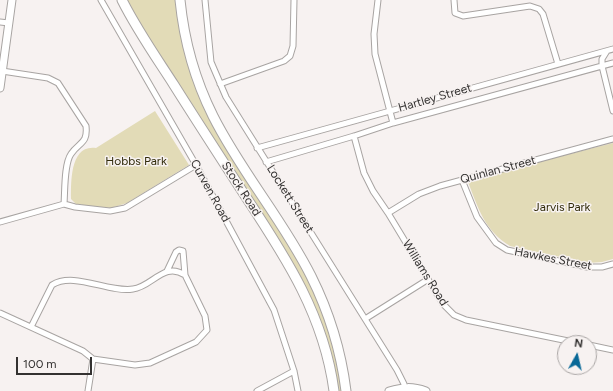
<!DOCTYPE html>
<style>
body{margin:0}
#map{position:relative;width:613px;height:391px;overflow:hidden;background:#f7f2f1;font-family:Figtree,sans-serif}
canvas{display:block}
.north{position:absolute;left:557px;top:335px;width:40px;height:40px;box-sizing:border-box;background:#f7f2f1;border:1px solid #a9a5a4;border-radius:50%;rotate:8deg;font-size:11px;font-weight:700;line-height:16px;text-align:center;color:#343231}
.north::after{content:'';display:block;margin:auto;width:14px;height:18px;background:#086897;clip-path:polygon(50% 0,100% 100%,50% 72%,0 100%)}
.scale{position:absolute;left:16px;top:357px;width:76px;height:18px;box-sizing:border-box;border:2px solid #343231;border-top:0;padding-left:5px;font-size:12px;line-height:14px;white-space:nowrap;color:#343231;-webkit-text-stroke:3px #f7f2f1;paint-order:stroke}
</style>
<div id="map">
<canvas width="613" height="391"></canvas>
<div class="north">N</div>
<div class="scale">100 m</div>
</div>
<script>
const ctx = document.querySelector('canvas').getContext('2d');
ctx.lineJoin = 'round';
function fillPath(path, color) { ctx.fillStyle = color; ctx.fill(path, 'evenodd'); }
function stroke(path, color, width, dash) { ctx.strokeStyle = color; ctx.lineWidth = width; ctx.lineCap = dash ? 'butt' : 'round'; ctx.setLineDash(dash || []); ctx.stroke(path); }
function drawText(font, color, halo, rows, align = 'center') {
  ctx.font = font + ' Figtree,sans-serif'; ctx.lineWidth = 3; ctx.setLineDash([]); ctx.textBaseline = 'middle'; ctx.strokeStyle = halo; ctx.fillStyle = color; for (const [text, x, y, turn = 0] of rows) {
    ctx.save(); ctx.translate(x, y); ctx.rotate((+turn || 0) * Math.PI / 180); ctx.textAlign = isNaN(turn) ? turn : align; if (halo) ctx.strokeText(text, 0, 0); ctx.fillText(text, 0, 0); ctx.restore();
  }
}
fillPath(new Path2D(`
 M126,0H177L194,80L199,96L225,147L287,243L307,276L323,310L335,350L342,391H338C331,359 325,328 311,298L140,24Z
 M155,111L189,165L127,203L111,208L97,207L76,204L71,199C71,182 70,144 96,148Z
 M613,143V259L602,262L588,263L510,246C485,231 478,208 468,182L471,179Z`), '#e2dbb7');
const minor = new Path2D(`
 M101,0L196,165L274,310L294,371L298,391
 M205,0L211,62L226,97L397,370L404,384V391
 M378,0L374,34L375,54L393,123
 M454,0L455,13L463,16L530,6L539,9L543,14L558,64
 M0,22L9,23
 M607,51L602,59V66L613,111
 M2,71L48,78L58,83L86,126C88,144 79,142 71,154C64,164 65,191 64,204
 M220,84L284,61L290,56L293,46L294,0
 M354,136L364,173L373,191L388,213L443,304L454,315L466,320L578,343
 M257,148L613,49
 M266,162L354,136L393,123L613,63
 M462,180L477,217L496,243L507,250L587,267H602L613,264
 M388,213L419,194L440,186L613,139
 M0,222L64,204L75,207L110,211L125,208L196,165
 M167,271L176,252L179,250L183,251L185,275
 M0,313L83,351L93,359L88,391
 M365,319L427,280
 M31,327L52,285C74,271 108,293 133,289C152,287 164,261 185,275L205,316L207,330L196,342L150,363L135,365L93,359
 M589,345L613,350
 M257,391L294,371`);
const tertiary = new Path2D(`
 M0,88L12,0
 M389,391C403,387 412,386 426,391`);
const trunk = new Path2D(`
 M122,0C137,30 156,57 174,85C198,123 222,160 246,197C287,259 324,316 334,391
 M180,0C184,40 195,80 213,116C241,172 283,220 311,276C329,312 341,351 346,391`);
stroke(minor, '#a8a4a2', 7);
stroke(tertiary, '#a8a4a2', 9);
stroke(trunk, '#a8a4a2', 11);
stroke(minor, '#fff', 5);
stroke(tertiary, '#fff', 7);
stroke(trunk, '#fff', 9);
drawText('12px', '#343231', '#f7f2f1', [
 ["Hartley Street",435,98,-16],
 ["Quinlan Street",498,170,-15],
 ["Stock Road",241,189,57],
 ["Curven Road",210,191,61],
 ["Lockett Street",290,199,58],
 ["Hawkes Street",553,259,11],
 ["Williams Road",425,273,58]
]);
drawText('12px', '#322c0b', '#f7f2f1', [
 ["Hobbs Park",136,161],
 ["Jarvis Park",562,207]
]);
</script>
